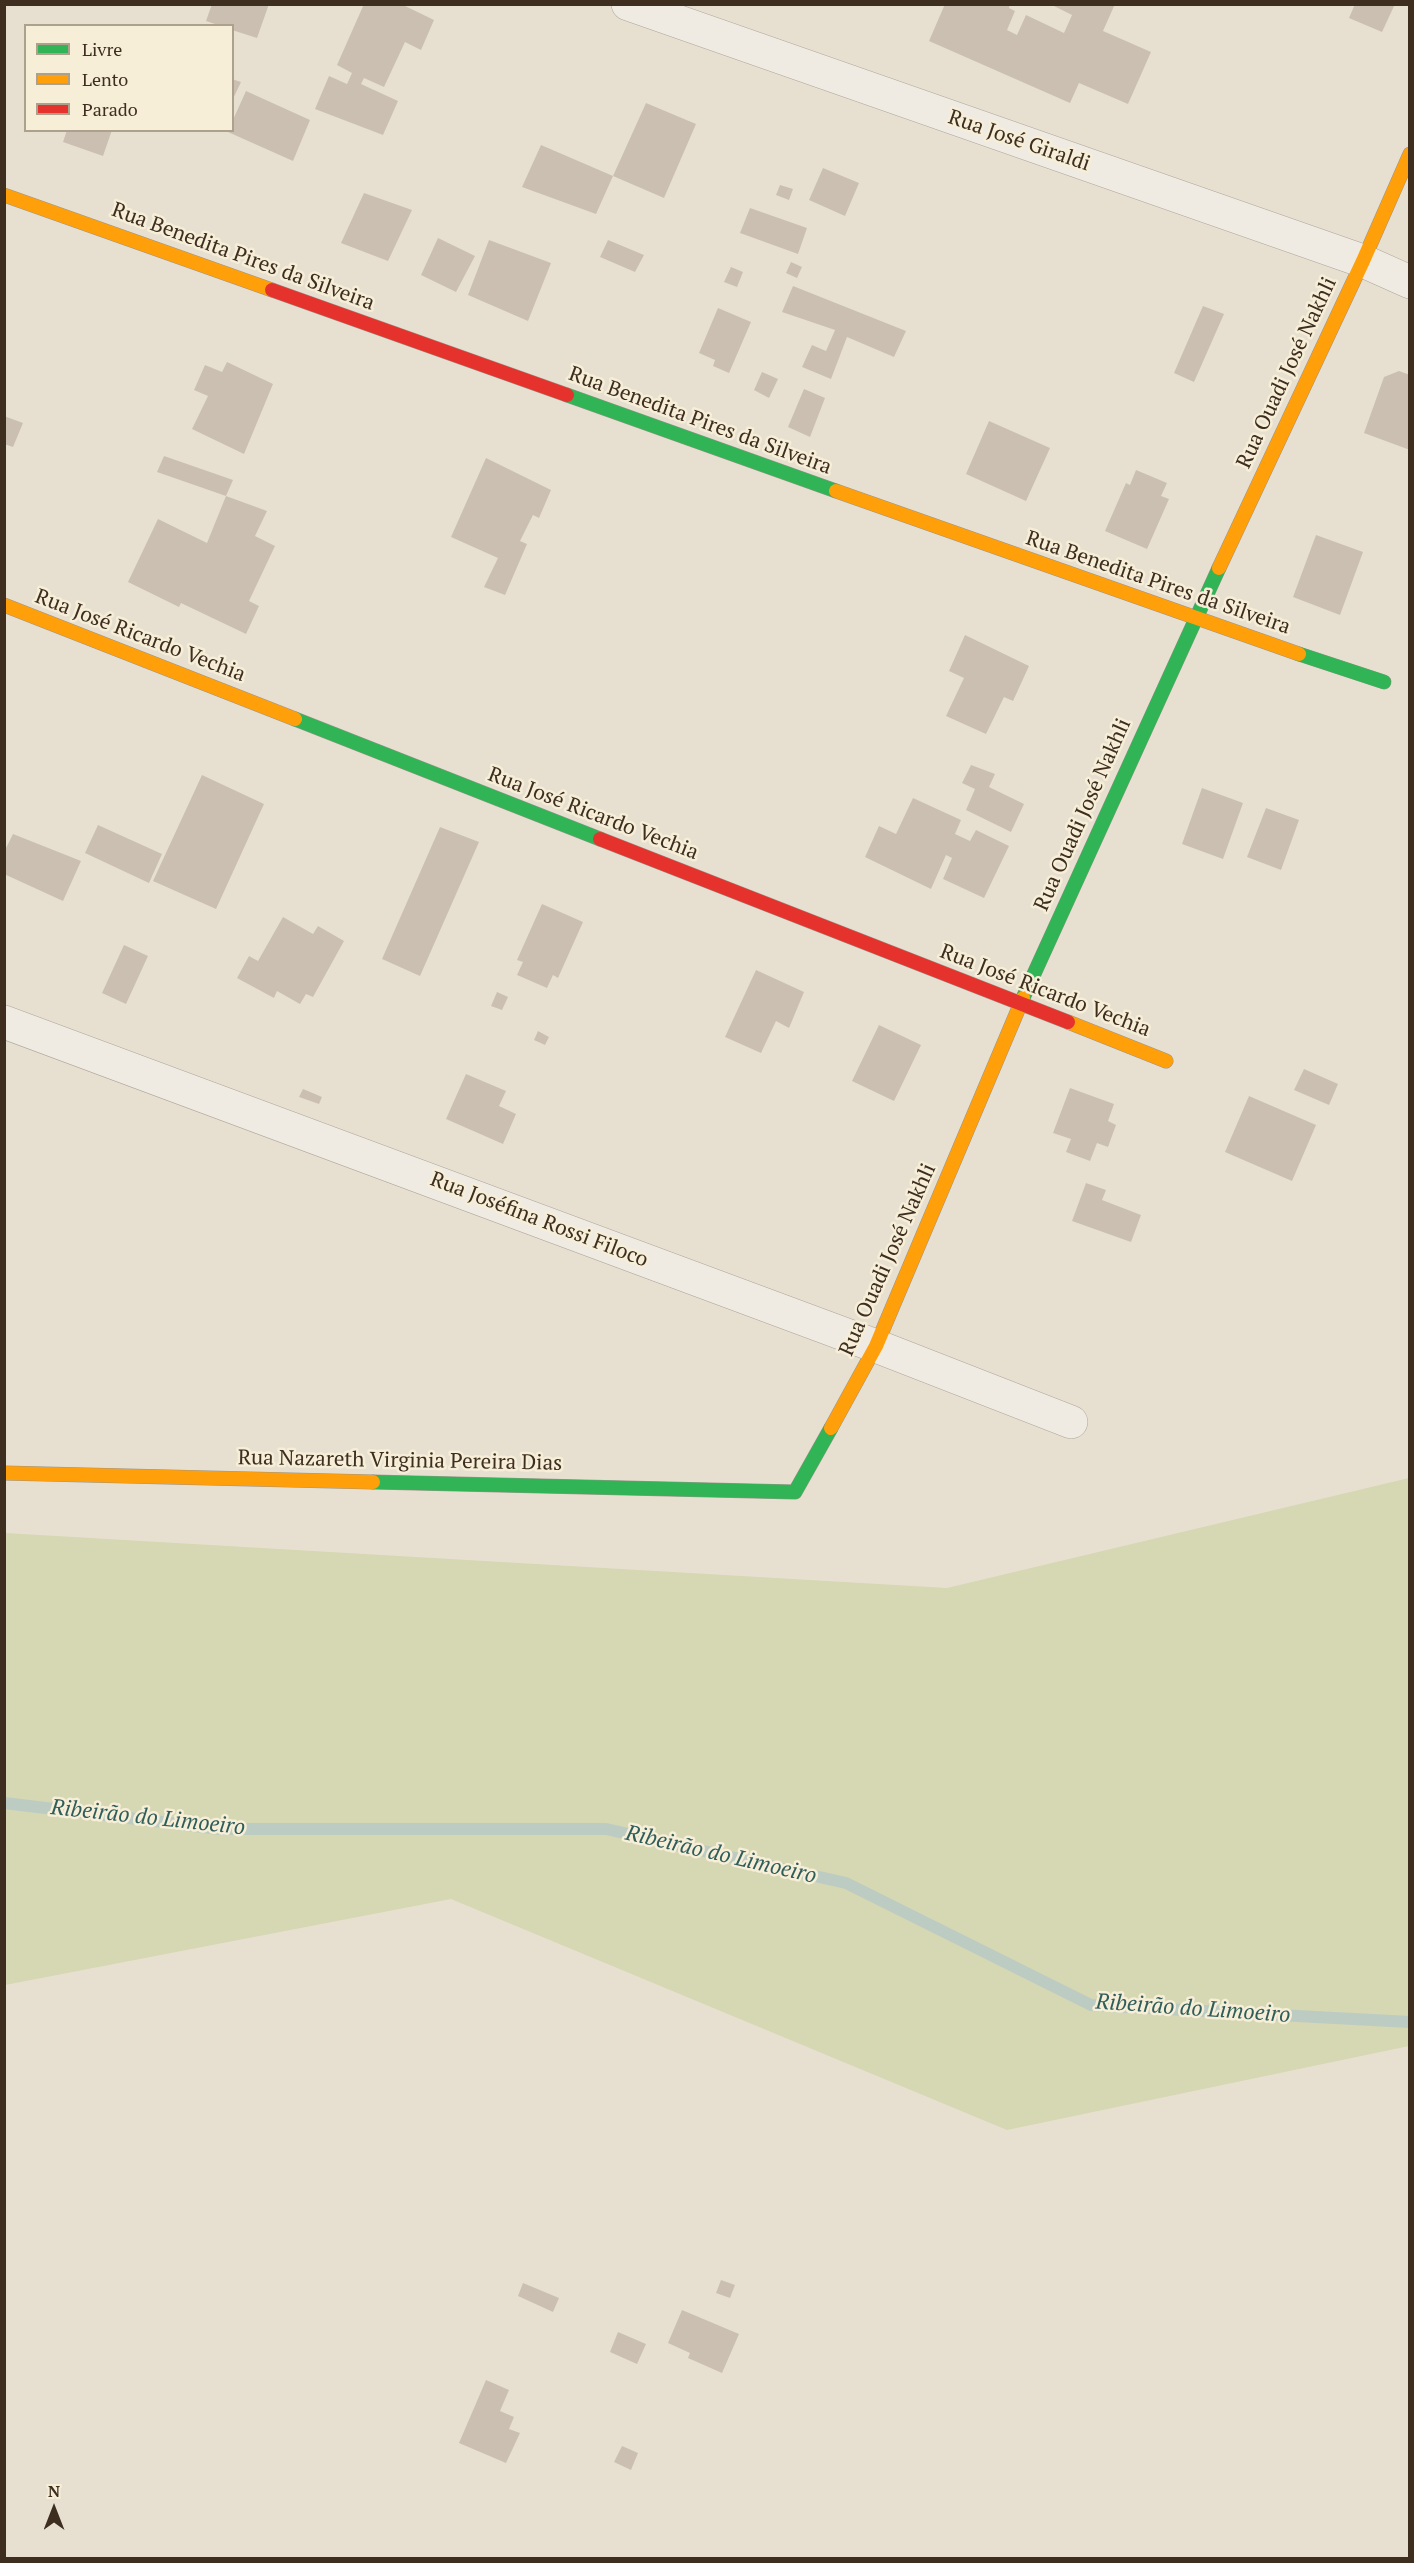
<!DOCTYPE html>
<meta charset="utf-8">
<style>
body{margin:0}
#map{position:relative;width:1414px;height:2563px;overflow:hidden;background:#e7e0d1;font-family:"PT Serif",serif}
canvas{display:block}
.frame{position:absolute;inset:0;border:6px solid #3d2e20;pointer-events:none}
.legend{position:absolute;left:24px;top:24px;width:210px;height:108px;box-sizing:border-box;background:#f7eed8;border:2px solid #ada18e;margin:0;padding:8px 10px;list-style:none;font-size:18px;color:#3d2e20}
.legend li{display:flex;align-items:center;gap:12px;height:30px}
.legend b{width:30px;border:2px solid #ada18e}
.north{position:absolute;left:24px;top:2479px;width:60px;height:60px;-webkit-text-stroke:4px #f7eed8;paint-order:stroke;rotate:0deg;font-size:16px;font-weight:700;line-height:24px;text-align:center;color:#3d2e20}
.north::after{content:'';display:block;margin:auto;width:21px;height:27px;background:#3d2e20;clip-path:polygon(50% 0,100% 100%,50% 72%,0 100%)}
</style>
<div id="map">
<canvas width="1414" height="2563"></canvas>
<div class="frame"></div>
<ul class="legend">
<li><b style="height:8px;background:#30b455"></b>Livre</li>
<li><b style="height:8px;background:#ff9f0a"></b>Lento</li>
<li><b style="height:8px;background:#e5322d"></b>Parado</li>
</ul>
<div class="north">N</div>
</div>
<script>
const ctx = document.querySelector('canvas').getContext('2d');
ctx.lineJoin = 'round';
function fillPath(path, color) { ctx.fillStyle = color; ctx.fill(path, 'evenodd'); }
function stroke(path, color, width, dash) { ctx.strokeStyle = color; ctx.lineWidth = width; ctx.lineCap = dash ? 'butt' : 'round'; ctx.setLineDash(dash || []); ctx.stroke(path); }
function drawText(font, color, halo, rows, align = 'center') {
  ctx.font = font + ' "PT Serif",serif'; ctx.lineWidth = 5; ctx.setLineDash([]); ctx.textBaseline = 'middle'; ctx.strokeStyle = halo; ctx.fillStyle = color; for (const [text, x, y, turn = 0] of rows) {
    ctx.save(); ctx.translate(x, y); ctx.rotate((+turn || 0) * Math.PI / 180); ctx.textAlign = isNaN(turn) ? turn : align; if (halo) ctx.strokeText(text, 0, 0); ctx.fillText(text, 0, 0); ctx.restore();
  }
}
fillPath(new Path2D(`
 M1409,1478V2046L1007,2130L451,1899L5,1985V1533L947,1588Z`), '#d6d7b3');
stroke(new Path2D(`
 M4,1803L220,1829H606L846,1883L1091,2005L1410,2022`), '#bcccc2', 12);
fillPath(new Path2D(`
 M212,4H269L257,38L232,30V26H221L206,21Z
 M364,4H401L434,20L421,50L405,42L384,87L364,78L361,84L398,101L383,135L315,109L329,76L347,84L352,73L337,65Z
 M945,4H1010L1009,8L1015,11L1007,30L1017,35L1026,15L1064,33L1072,15L1050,4H1115L1103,31L1151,52L1128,104L1079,83L1070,103L929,41Z
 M1355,4H1395L1382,32L1349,18Z
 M232,79L241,82L232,101Z
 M246,91L310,120L293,161L228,132L232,130V122Z
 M646,103L696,124L664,198L613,176L596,214L522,187L541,145L613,176Z
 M67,130H112L103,156L63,142Z
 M823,168L859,183L845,216L809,200Z
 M780,185L793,189L789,200L776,195Z
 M364,193L412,210L388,261L341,243Z
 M750,208L807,228L798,254L740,233Z
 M438,238L475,256L456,292L421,275Z
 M489,240L551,263L528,321L468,295Z
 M608,240L644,255L635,272L600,257Z
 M791,262L802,267L797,278L786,273Z
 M731,267L743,272L737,287L724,282Z
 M793,286L906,331L894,357L847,337L831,379L802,367L812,345L826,351L835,330L782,312Z
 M1203,306L1224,314L1194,382L1174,373Z
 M718,308L751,322L729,373L713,366L715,360L699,353Z
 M227,362L273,384L244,454L192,429L208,396L194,390L205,365L222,372Z
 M1399,371L1410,375V450L1364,433L1384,377Z
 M762,372L778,379L769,398L754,390Z
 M804,389L825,398L810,437L788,427Z
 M4,416L23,423L13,447L4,444Z
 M989,421L1050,448L1026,501L966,474Z
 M164,456L233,480L226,496L267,511L255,536L275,546L249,601L259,606L246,634L181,603L179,607L128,582L158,519L207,543L226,496L157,472Z
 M486,458L551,490L539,518L533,515L520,541L527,544L505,595L484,587L498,558L451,537Z
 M1136,470L1167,483L1161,496L1169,499L1147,549L1105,531L1126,483L1130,485Z
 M1316,535L1363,552L1340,615L1293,597Z
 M965,635L1029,666L1013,701L1004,697L986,734L946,716L964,678L949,671Z
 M971,765L995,774L989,787L1024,804L1011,832L966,810L975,789L962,783Z
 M202,775L264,804L216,909L153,881Z
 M1202,788L1243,803L1223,859L1182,844Z
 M913,798L961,820L955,834L970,841L976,830L1009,846L984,898L943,879L952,858L946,855L931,889L865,857L879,826L896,834Z
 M1266,808L1299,820L1281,870L1247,857Z
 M98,825L162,854L149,883L85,853Z
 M440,827L479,842L420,976L382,959Z
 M13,834L81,861L63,901L4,874V852Z
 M542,904L583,922L558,978L553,975L547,988L517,975L523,962L517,960Z
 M283,917L313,934L318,926L344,941L313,997L306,994L300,1004L277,991L274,998L237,978L249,956L258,961Z
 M124,945L148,956L126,1004L102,993Z
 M756,970L804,992L789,1028L776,1021L761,1053L725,1037Z
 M497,992L508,997L502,1010L491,1006Z
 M879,1025L921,1045L894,1101L852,1081Z
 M538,1031L549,1037L545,1045L534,1040Z
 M1304,1069L1338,1084L1329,1105L1294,1090Z
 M466,1074L506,1091L499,1106L516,1114L503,1144L446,1119Z
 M1070,1088L1114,1104L1108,1121L1116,1125L1108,1147L1097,1143L1090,1161L1066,1152L1071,1139L1053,1133Z
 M303,1089L322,1097L319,1104L299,1097Z
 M1249,1096L1316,1125L1292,1181L1225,1152Z
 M1086,1183L1106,1190L1102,1200L1141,1215L1131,1242L1072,1221Z
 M721,2280L735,2285L730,2298L716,2293Z
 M523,2283L559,2298L553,2312L518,2296Z
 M682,2310L739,2334L722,2373L688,2358L690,2353L668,2343Z
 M618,2332L646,2344L637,2364L610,2352Z
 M486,2380L509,2390L500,2411L514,2417L509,2429L520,2433L506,2463L459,2443Z
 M622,2446L638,2453L631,2470L614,2462Z`), '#cbbfb2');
const street = new Path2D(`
 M628,4L1363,261L1410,282
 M4,1022L876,1346L1071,1422`);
const fast = new Path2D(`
 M567,395L836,491
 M1299,654L1384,682
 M295,719L600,839
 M1023,998L1219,568
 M373,1482L795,1492L831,1428`);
const slow = new Path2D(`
 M4,195L272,290
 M836,491L1299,654
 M1219,568L1363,261L1410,154
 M4,605L295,719
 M1068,1022L1166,1061
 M831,1428L876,1346L1023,998
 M4,1473L373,1482`);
const jam = new Path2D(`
 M272,290L567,395
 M600,839L1068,1022`);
stroke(street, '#ada599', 34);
stroke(fast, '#9c958a', 15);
stroke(slow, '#9c958a', 15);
stroke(jam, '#9c958a', 15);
stroke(street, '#efebe3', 33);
stroke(fast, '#30b455', 14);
stroke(slow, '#ff9f0a', 14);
stroke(jam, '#e5322d', 14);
drawText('21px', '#3d2e20', '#f7eed8', [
 ["Rua José Giraldi",1019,141,19],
 ["Rua Benedita Pires da Silveira",243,257,20],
 ["Rua Ouadi José Nakhli",1287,373,-65],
 ["Rua Benedita Pires da Silveira",700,421,20],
 ["Rua Benedita Pires da Silveira",1158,583,19],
 ["Rua José Ricardo Vechia",140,636,21],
 ["Rua José Ricardo Vechia",593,814,21],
 ["Rua Ouadi José Nakhli",1083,815,-66],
 ["Rua José Ricardo Vechia",1045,991,21],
 ["Rua Joséfina Rossi Filoco",539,1220,21],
 ["Rua Ouadi José Nakhli",888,1260,-66],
 ["Rua Nazareth Virginia Pereira Dias",400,1461,1]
]);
drawText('italic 22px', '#2f5d5a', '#f7eed8', [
 ["Ribeirão do Limoeiro",148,1818,6],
 ["Ribeirão do Limoeiro",721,1855,13],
 ["Ribeirão do Limoeiro",1193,2009,4]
]);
</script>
